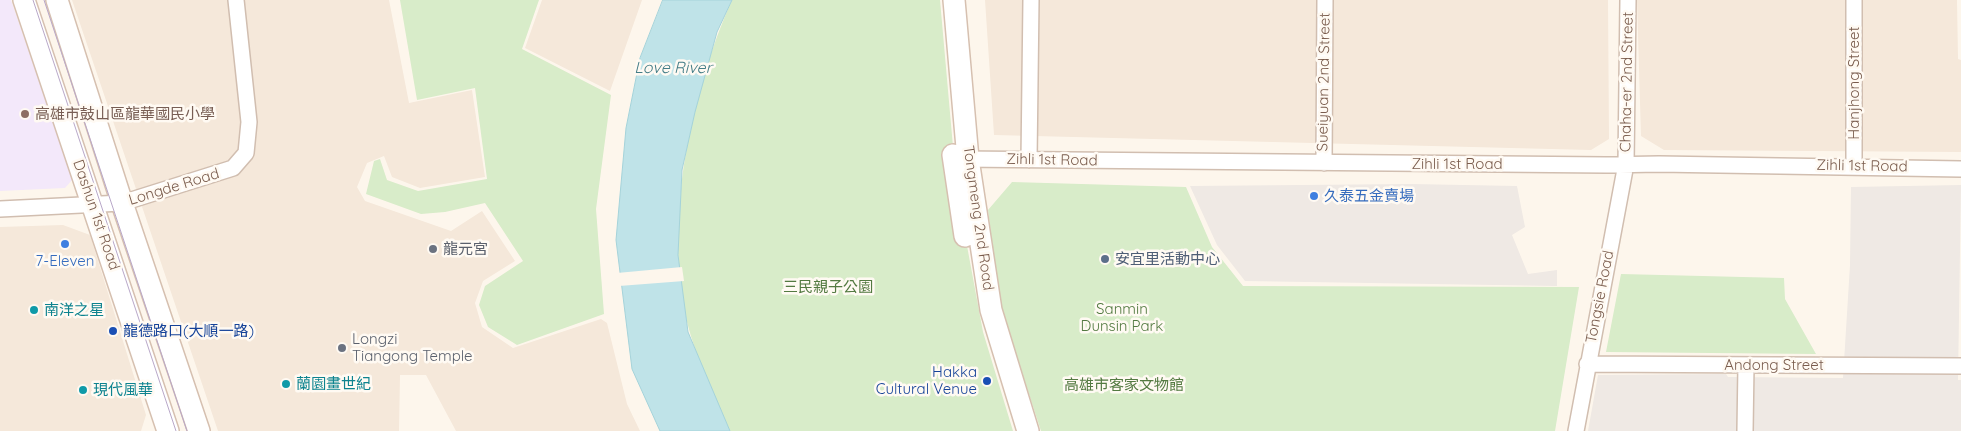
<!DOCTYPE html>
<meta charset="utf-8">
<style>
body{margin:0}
canvas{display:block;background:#fdf6ec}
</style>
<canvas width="1961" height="431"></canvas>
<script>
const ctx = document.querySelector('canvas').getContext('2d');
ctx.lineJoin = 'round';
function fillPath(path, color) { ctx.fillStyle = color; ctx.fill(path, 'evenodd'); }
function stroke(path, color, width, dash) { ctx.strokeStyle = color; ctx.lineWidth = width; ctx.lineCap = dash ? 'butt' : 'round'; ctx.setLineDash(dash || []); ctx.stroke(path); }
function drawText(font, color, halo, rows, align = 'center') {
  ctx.font = font + ' Quicksand,"Noto Sans TC",sans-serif'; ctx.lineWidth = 5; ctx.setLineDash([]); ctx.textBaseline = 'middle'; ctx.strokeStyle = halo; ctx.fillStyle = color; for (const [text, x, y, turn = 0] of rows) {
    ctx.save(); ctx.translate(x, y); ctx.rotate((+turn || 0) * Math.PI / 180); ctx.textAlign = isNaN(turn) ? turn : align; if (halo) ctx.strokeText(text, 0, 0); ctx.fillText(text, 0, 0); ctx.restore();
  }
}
fillPath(new Path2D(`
 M72,0H389L409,103L472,90L485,177L420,188L392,177L384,156L367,163L357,187L365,201L451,231L482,211L515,261L483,281L475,303L482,327L513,348L601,319L607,323L627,404L640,431H456L426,375H400L399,431H218Z
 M542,0H642L610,91L525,48Z
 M985,0H1608L1609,139L1591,150L994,135Z
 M1637,0H1957L1958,59L1961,60V152L1664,150L1641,136Z
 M63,225L90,235L146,415L141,431H0V227Z`), '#f5e8da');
fillPath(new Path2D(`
 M1411,184L1517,186L1525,227L1512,235L1528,274L1557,270V286L1245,281L1217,245L1190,186Z
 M1961,185L1958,380H1961V431H1588L1598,375L1726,374L1728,377L1843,378L1850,265L1851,187Z`), '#efe9e4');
fillPath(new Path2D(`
 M0,0H11L73,179L65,188L0,191Z`), '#f3e8fa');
fillPath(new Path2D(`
 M400,0H539L522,49L611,95L596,209L604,314L517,345L488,327L479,305L485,286L523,261L485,203L445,212L421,214L366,194L374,161L380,159L387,180L418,191L487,179L475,88L417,100Z
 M732,0H940L957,192L983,332L1013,431H730C715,396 696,359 687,322C663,224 691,91 732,0Z
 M1012,182L1186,187L1212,247L1243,286L1579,287L1555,431H1041L1000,305L988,210Z
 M1621,274L1784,278L1785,299L1816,354L1606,352Z`), '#d8ecc9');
const water = new Path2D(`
 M663,0H732L717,32L695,112L682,170L678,255L688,332L730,431H660L632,369L616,240L626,128L640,58Z`);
fillPath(water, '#bfe3e8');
stroke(water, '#a5d3da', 1);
fillPath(new Path2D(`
 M682,267L684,281L619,286L617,273Z`), '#fdf6ec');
const street = new Path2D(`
 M1854,0V166
 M960,159L1606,165L1659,164L1961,169
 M1029,160L1031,0
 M1324,163L1325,0
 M0,209L122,203L233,168L246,153L249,122L236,0
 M1587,364L1961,366
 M1576,431L1626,164L1628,0
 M1745,431L1746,365`);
const secondary = new Path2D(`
 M24,0L168,431
 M57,0L122,203L199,431
 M954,0L968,159L991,310L1028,431
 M953,155L965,236`);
stroke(street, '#d1beb0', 18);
stroke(secondary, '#d6c0b0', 24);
stroke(street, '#fff', 15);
stroke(secondary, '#fff', 21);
stroke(new Path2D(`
 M33,0L176,431
 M44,0L187,431`), '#b9a8c9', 1);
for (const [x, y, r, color] of [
 [25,114,5,"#8d6e63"],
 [1314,196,5,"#3f7fe0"],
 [65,244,5,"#3f7fe0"],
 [433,249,5,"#6b7280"],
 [1105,259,5,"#5c6f8a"],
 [34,310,5,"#0f9aa8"],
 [113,331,5,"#1a4fb4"],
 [342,348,5,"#6b7280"],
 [987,381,5,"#1a4fb4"],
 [286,384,5,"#0f9aa8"],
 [83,390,5,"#0f9aa8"]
]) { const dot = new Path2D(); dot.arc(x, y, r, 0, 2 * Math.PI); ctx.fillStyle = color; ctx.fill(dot); stroke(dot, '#fffaf3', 2); }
drawText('15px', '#7a5c4d', '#fffaf3', [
 ["Sueiyuan 2nd Street",1324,82,-89],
 ["Chaha-er 2nd Street",1627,82,-89],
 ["Hanjhong Street",1854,83,-90],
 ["Zihli 1st Road",1052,160,1],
 ["Zihli 1st Road",1457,164],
 ["Zihli 1st Road",1862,166,1],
 ["Longde Road",174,187,-17],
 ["Dashun 1st Road",96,215,71],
 ["Tongmeng 2nd Road",978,218,82],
 ["Tongsie Road",1600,297,-79],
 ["Andong Street",1774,365]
]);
drawText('15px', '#785e54', '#fffaf3', [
 ["高雄市鼓山區龍華國民小學",35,114]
], 'left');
drawText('15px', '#366cbe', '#fffaf3', [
 ["久泰五金賣場",1324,196],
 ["7-Eleven",65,261,"center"]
], 'left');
drawText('15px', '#5b616d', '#fffaf3', [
 ["龍元宮",443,249],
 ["Longzi",352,339],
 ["Tiangong Temple",352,356]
], 'left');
drawText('15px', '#4e5e75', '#fffaf3', [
 ["安宜里活動中心",1115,259]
], 'left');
drawText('15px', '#537a41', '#fffaf3', [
 ["三民親子公園",828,287],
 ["Sanmin",1122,309],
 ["Dunsin Park",1122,326],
 ["高雄市客家文物館",1124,385]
]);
drawText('15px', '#0d838f', '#fffaf3', [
 ["南洋之星",44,310],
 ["蘭園畫世紀",296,384],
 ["現代風華",93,390]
], 'left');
drawText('15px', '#164399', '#fffaf3', [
 ["龍德路口(大順一路)",123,331],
 ["Hakka",977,372,"right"],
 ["Cultural Venue",977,389,"right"]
], 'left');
drawText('italic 16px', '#437c86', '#fffaf3', [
 ["Love River",673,68]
]);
</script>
